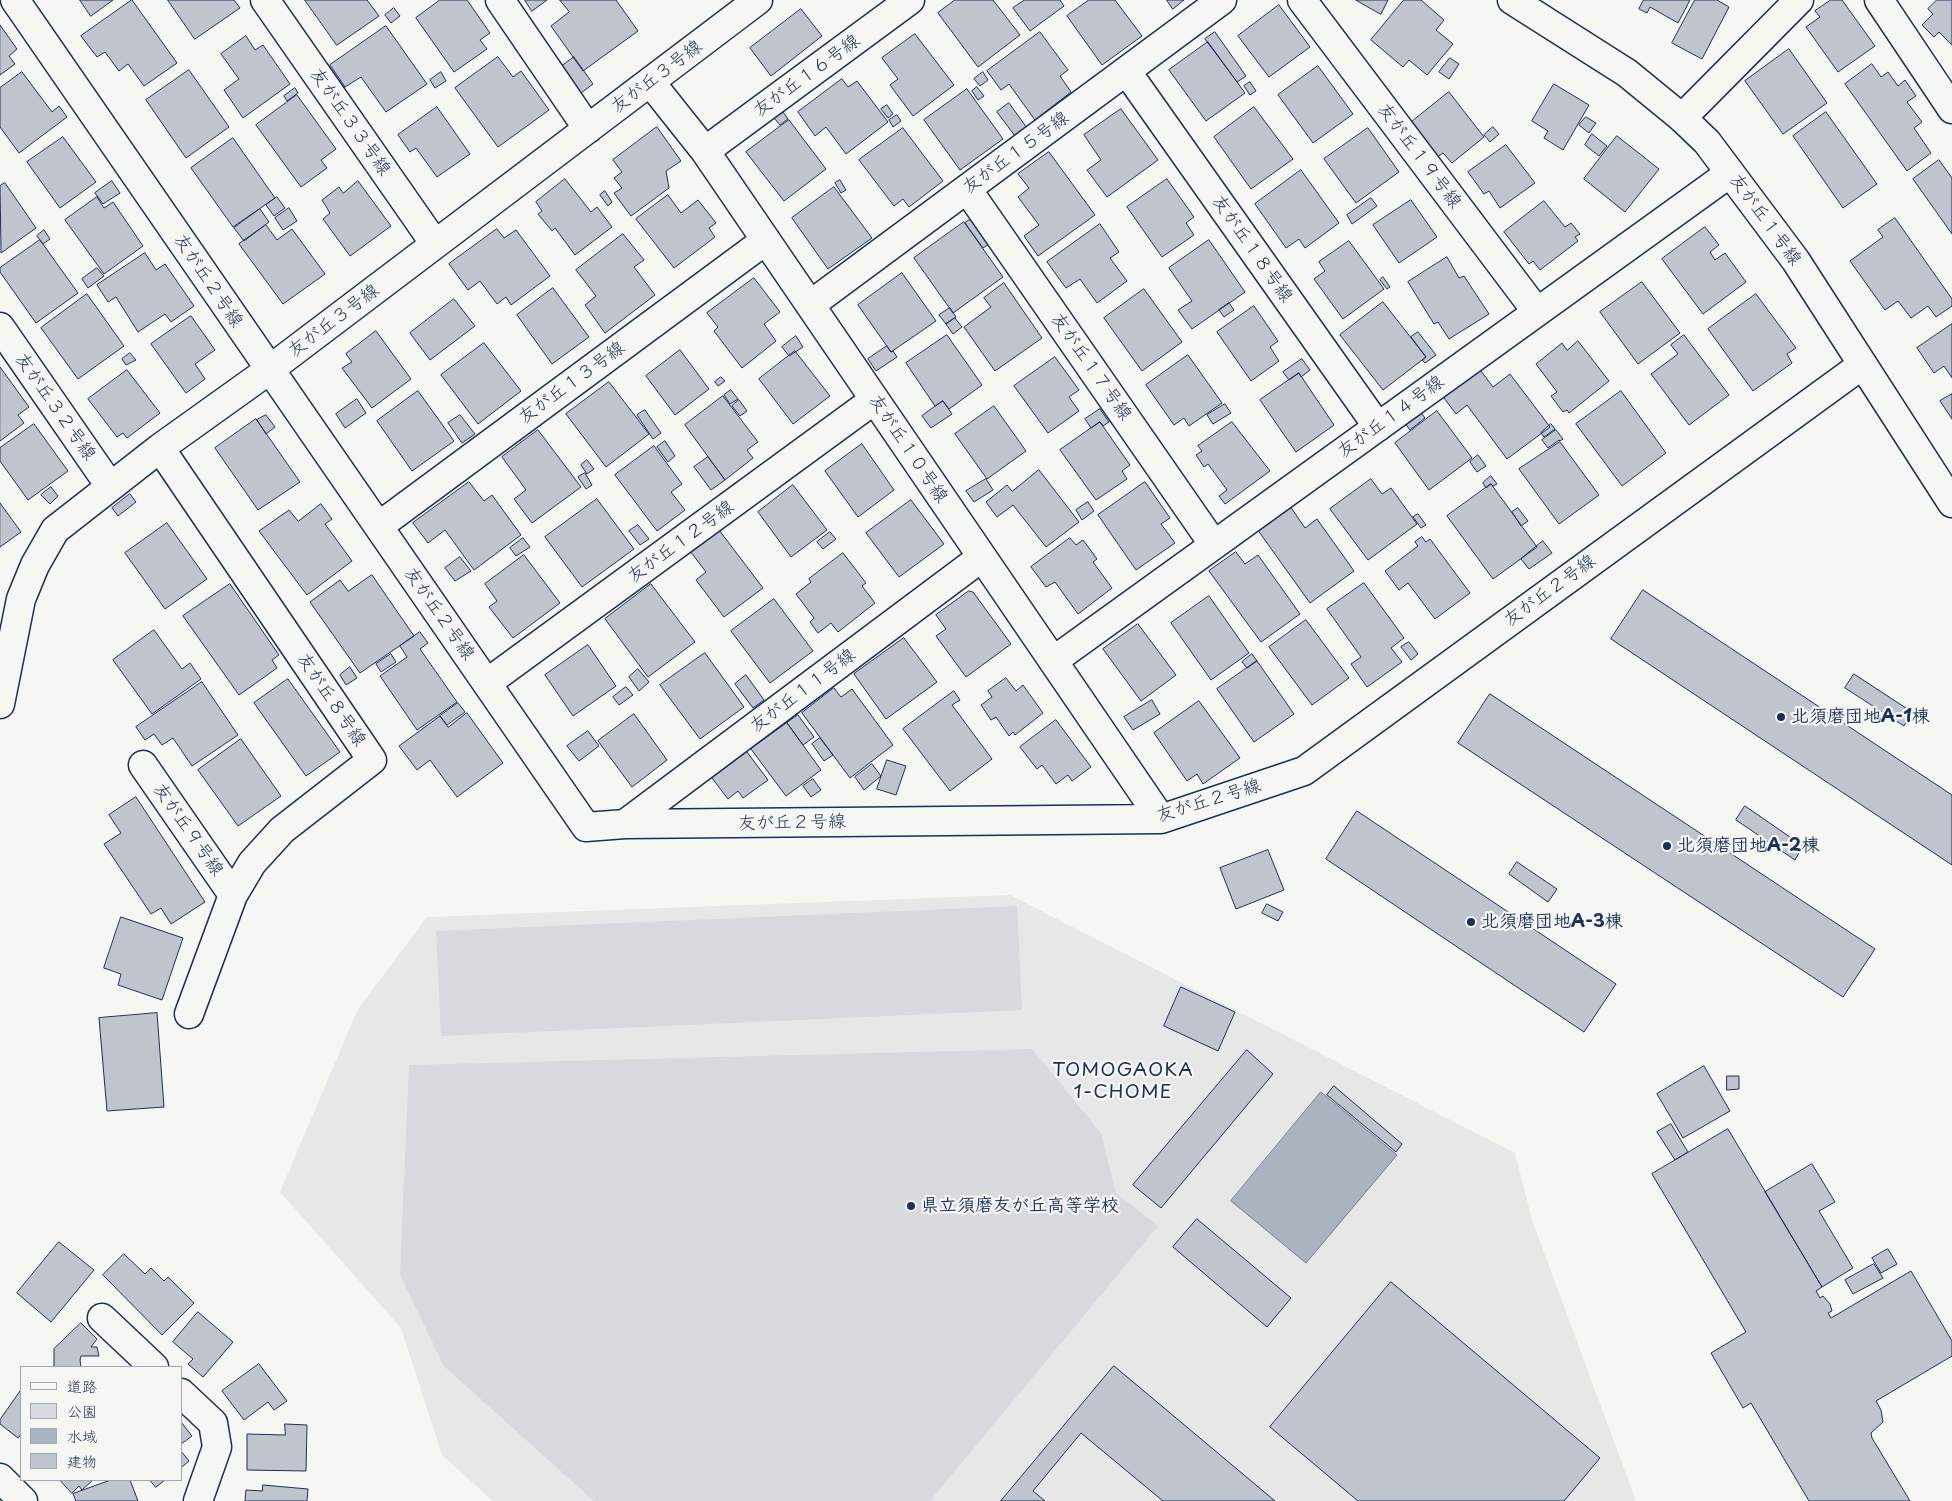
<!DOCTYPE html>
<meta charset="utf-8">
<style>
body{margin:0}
#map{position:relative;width:1952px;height:1501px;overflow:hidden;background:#f6f6f2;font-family:"Playpen Sans","Klee One",sans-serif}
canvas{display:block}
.legend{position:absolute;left:20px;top:1366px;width:162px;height:115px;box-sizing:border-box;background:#f6f6f2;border:1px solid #9ea6b7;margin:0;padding:6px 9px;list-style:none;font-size:15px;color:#1b2f5e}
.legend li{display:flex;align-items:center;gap:10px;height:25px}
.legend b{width:25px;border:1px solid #9ea6b7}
</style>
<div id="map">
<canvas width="1952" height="1501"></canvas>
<ul class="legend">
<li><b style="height:6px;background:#f6f6f2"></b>道路</li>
<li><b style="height:14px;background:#d6d9dd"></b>公園</li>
<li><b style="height:14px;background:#abb2c0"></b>水域</li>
<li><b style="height:14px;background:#c0c4cd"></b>建物</li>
</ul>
</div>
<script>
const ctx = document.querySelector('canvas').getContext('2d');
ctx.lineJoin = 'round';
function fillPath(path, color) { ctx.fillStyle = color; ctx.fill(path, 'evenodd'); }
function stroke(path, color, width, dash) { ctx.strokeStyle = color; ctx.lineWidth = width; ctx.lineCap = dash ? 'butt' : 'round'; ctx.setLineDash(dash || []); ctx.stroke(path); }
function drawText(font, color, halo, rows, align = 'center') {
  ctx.font = font + ' "Playpen Sans","Klee One",sans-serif'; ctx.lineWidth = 4.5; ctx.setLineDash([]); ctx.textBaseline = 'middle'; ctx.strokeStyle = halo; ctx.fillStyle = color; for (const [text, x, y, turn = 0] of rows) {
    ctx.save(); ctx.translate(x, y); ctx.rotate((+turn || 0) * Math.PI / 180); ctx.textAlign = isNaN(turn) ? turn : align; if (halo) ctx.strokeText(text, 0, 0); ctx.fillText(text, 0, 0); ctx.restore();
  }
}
fillPath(new Path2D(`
 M1010,895L1515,1153L1532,1220L1636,1501H493L442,1455L401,1328L280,1192L358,1009L427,917Z`), '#e6e7e7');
fillPath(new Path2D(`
 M1017,906L1022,1010L441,1036L436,931Z
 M1032,1049L1101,1133L1116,1193L1158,1226L930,1501H594L444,1366L400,1275L409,1065Z`), '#d6d9dd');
const water = new Path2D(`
 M1321,1092L1397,1155L1306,1263L1231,1201Z`);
fillPath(water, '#abb2c0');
stroke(water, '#717e99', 1);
const building = new Path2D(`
 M80,0H113L91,16Z
 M132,0L177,63L144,86L128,64L119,71L105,52L97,57L81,36Z
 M168,0H234L240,8L195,39Z
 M305,0H367L379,16L337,45Z
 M440,0H467L490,33L480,40L487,49L454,72L416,18Z
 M525,0H547L532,11Z
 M560,0H616L638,31L583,71L551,26L569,12Z
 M955,0H993L1020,35L978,67L938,13Z
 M1025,0H1060L1064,6L1030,31L1013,8Z
 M1089,0H1115L1142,36L1102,65L1067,16Z
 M1167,0H1184L1173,9Z
 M1356,0H1388L1381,14Z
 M1404,0H1421L1444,20L1436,30L1453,44L1427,75L1409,60L1403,67L1371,40Z
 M1644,0H1690L1678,23L1650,7L1647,13L1639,9Z
 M1695,0H1717L1729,7L1702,59L1672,43Z
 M1831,0H1842L1875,46L1838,72L1806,27L1820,17L1815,11Z
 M1937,0H1952V45L1939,32L1934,37L1922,25L1933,14L1928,9Z
 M1279,5L1310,47L1269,77L1238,36Z
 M394,8L400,16L391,23L385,15Z
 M801,9L822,36L771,76L750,48Z
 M0,25L17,49L9,56L15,64L0,75Z
 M386,26L427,84L386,112L361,77L345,87L330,65Z
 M1040,32L1068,70L1060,76L1071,92L1035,120L1009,84L1001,90L987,71Z
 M1215,32L1246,76L1237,82L1205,39Z
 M915,34L954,85L913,116L890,85L898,79L882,58Z
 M246,36L255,50L263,45L290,84L243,118L224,90L239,79L221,54Z
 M1208,42L1245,93L1206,121L1169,70Z
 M1789,49L1827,103L1783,134L1745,81Z
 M498,57L513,77L521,71L549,110L498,147L455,88Z
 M574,57L593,84L581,93L562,66Z
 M1450,58L1459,64L1449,79L1439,72Z
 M1872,64L1881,77L1888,72L1898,86L1905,80L1916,96L1907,102L1922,122L1914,128L1931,153L1907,171L1845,84Z
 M1318,66L1353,114L1313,143L1278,95Z
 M189,70L229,127L186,158L146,100Z
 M22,72L52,112L59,106L67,117L19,153L0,127V88Z
 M441,72L446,81L435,88L430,80Z
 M983,72L988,80L980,86L974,79Z
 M842,79L848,87L857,81L888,122L846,154L826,127L815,136L798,112Z
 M1250,82L1256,91L1250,95L1244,86Z
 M1554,84L1589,105L1563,150L1544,138L1548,131L1532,121Z
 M977,87L984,96L978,100L972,91Z
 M295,88L298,93L287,101L284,96Z
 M967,89L1003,139L960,170L924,120Z
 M1449,92L1484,137L1452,163L1443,153L1436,158L1409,124Z
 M297,95L336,149L321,160L327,168L301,187L256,125Z
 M1009,103L1027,128L1015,136L997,112Z
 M887,105L893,114L888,118L881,109Z
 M437,107L470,154L437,177L416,148L410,152L398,135Z
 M1254,107L1293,159L1251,189L1214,137Z
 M1121,109L1158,160L1107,197L1087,170L1101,160L1084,135Z
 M783,112L788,119L780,125L774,118Z
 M1826,112L1877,184L1843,208L1793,136Z
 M897,115L901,121L893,127L889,120Z
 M1586,117L1596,123L1589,133L1579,125Z
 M789,120L826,169L784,201L746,152Z
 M657,127L681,161L666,171L669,188L631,216L614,193L622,188L614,178L622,172L613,160Z
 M1493,127L1499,134L1490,142L1484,135Z
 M903,128L943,181L909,207L903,199L894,206L859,160Z
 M1368,128L1399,172L1356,203L1324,159Z
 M1592,134L1607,146L1599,156L1585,145Z
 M1617,136L1659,169L1625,212L1584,179Z
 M63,137L96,182L60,208L27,162Z
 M233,138L275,198L233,227L191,168Z
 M1506,145L1535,183L1500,208L1489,191L1484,194L1468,172Z
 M1049,152L1095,215L1038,256L1024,236L1039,225L1018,197L1029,188L1018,174Z
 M1939,160L1952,178V234L1913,179Z
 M1301,170L1339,223L1305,248L1299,239L1286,248L1255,204Z
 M565,179L591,212L597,207L612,227L575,255L555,228L552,231L538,214L542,211L536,202Z
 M1167,179L1194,217L1186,223L1194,235L1162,257L1127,207Z
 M840,180L846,190L841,193L835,183Z
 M112,181L120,193L103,204L95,193Z
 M358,181L391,226L350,256L323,219L330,213L322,200L339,187L343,193Z
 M5,183L36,228L1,253L0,186Z
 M834,187L872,238L828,269L792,218Z
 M605,191L612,202L608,206L600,195Z
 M668,195L681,213L698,200L716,223L709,228L715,237L674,268L636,219Z
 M97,197L104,208L113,202L143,246L104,274L65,220Z
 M277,197L285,208L274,216L266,205Z
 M1371,198L1377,206L1352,224L1347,215Z
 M1411,200L1437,237L1399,263L1373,225Z
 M1544,201L1565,227L1571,223L1580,234L1575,237L1578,241L1540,270L1533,261L1529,264L1504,232Z
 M289,208L297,221L283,230L275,218Z
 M260,209L269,222L244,241L234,228Z
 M1895,218L1952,299V306L1936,317L1928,306L1911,318L1898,301L1885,310L1850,261L1883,237L1878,230Z
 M969,220H972L989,244L983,248L965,223Z
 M964,222L1003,277L953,313L914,258Z
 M1100,224L1119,252L1110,258L1127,281L1097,303L1080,279L1066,288L1047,262Z
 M266,225L277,240L292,229L325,274L283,304L239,244Z
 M1705,227L1719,245L1710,252L1715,260L1725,253L1746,282L1703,314L1662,259Z
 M497,229L504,238L516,230L550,276L511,305L506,297L497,304L480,281L468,290L449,264Z
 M44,230L50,239L43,244L37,236Z
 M623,234L644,260L634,267L655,295L605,333L585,305L596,296L576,270Z
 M40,240L78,293L36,323L0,272V268Z
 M1209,240L1245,292L1192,329L1178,310L1192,301L1169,268Z
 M1349,241L1384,289L1343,319L1314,279L1325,271L1319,262Z
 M145,253L156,270L165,264L194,306L171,322L165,314L138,332L116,297L108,302L97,285Z
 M1447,257L1459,278L1464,276L1489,314L1449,339L1438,322L1434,324L1408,282Z
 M97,268L104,276L88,288L82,279Z
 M902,273L936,321L891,352L858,305Z
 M1383,277L1390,287L1387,289L1380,280Z
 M754,278L780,312L764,324L776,341L742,368L714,331L718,327L707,313Z
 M1642,282L1680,333L1638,364L1600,312Z
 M1004,283L1042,338L995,371L964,327L991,307L984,298Z
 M553,288L589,337L552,364L517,315Z
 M1144,289L1182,342L1142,371L1104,318Z
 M87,294L124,346L78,379L41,328Z
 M1756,294L1796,348L1787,354L1792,363L1753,391L1708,329Z
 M454,299L475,326L430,360L410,333Z
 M1383,302L1426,357L1383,390L1340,335Z
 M1229,303L1234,310L1224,317L1219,310Z
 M1254,306L1278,341L1270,347L1279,361L1251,381L1217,332Z
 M950,308L956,317L946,324L939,315Z
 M191,316L215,350L195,364L205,379L186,393L151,344Z
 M955,318L962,327L953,334L946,324Z
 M1952,324V378L1944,366L1934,373L1917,348Z
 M376,331L411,379L372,408L342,368L352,362L346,354Z
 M1418,332L1436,355L1425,363L1422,360L1426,357L1411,337Z
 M947,335L982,385L949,409L943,401L935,406L906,363Z
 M1684,335L1729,395L1689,425L1651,374L1678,354L1671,345Z
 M796,336L803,347L789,356L782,347Z
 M1578,341L1609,381L1569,413L1567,410L1563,412L1551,396L1557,392L1536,364L1562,343L1567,350Z
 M484,343L521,391L478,424L441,375Z
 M887,346L891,352L893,351L897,357L876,371L868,359Z
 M680,350L709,389L675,415L646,376Z
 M795,351L830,396L793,424L759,379Z
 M130,353L136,360L126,365L122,359Z
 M1188,355L1222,403L1189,426L1184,418L1174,425L1146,385Z
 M1055,357L1079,390L1069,397L1079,411L1048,433L1014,386Z
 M1302,359L1310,370L1301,377L1299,373L1289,380L1283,372Z
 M0,367L29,407L18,415L24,423L0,441Z
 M1478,367L1493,387L1510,374L1550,427L1507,459L1467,405L1456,414L1441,394Z
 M127,370L160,413L127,438L123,433L117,437L88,399Z
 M1299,373L1334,425L1296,452L1260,400Z
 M721,377L725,381L718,386L715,382Z
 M609,382L649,434L606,467L566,414Z
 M731,390L738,399L730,404L724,395Z
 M418,391L454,441L412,471L377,421Z
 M1621,391L1666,453L1622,486L1576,424Z
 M1952,394V419L1940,401Z
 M723,396L758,442L747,450L753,458L725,480L685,425Z
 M357,399L366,413L345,428L336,414Z
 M739,400L747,411L740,416L732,406Z
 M943,401L952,414L931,428L922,416Z
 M1225,404L1231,413L1213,424L1207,415Z
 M994,406L1026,451L987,479L955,434Z
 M1100,409L1109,422L1103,426L1100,422L1091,428L1085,419Z
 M645,410L661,433L653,439L637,415Z
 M1419,410L1425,418L1410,430L1404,422Z
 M1437,411L1472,458L1429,490L1395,443Z
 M266,415L275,427L266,434L257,420Z
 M460,415L475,434L462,443L448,423Z
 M256,419L300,482L258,510L215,448Z
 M1100,422L1130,465L1122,471L1127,479L1096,500L1060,450Z
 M1232,422L1270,471L1225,504L1219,496L1227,490L1208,464L1204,467L1196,455L1202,451L1198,446Z
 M34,424L68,471L28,500L0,461V448Z
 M1551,424L1555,429L1544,437L1541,433Z
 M538,430L581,487L532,523L514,499L526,490L502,457Z
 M1556,430L1563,439L1560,441L1559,440L1548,448L1542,440Z
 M665,441L675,456L668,462L657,447Z
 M1560,442L1599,495L1559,524L1519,469Z
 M862,444L894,490L858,517L825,471Z
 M654,446L682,484L671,492L685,510L657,531L615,475Z
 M1478,455L1486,466L1477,472L1470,462Z
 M708,457L725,480L711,490L694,467Z
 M587,460L594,469L587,474L581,465Z
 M1039,470L1079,522L1046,547L1013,505L997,517L986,502L1007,485L1012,491Z
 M585,473L592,485L586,489L578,477Z
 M1491,476L1497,484L1493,486L1491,484L1486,488L1483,483Z
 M986,479L993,490L974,502L966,491Z
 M1371,479L1382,494L1391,488L1417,524L1368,560L1330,509Z
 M469,482L484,501L492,495L521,535L474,570L445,530L428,543L413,523Z
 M1145,482L1170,518L1161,524L1175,543L1136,570L1098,515Z
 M1491,484L1537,547L1493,579L1447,516Z
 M793,485L827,530L791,557L758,512Z
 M51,487L58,496L50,504L41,495Z
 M130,494L136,502L118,516L112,508Z
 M597,499L634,549L582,587L545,537Z
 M911,500L944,544L899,577L866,533Z
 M1088,502L1094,511L1082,520L1076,510Z
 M0,503L21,532L0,547Z
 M321,504L332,519L325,524L352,561L307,595L259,531L289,510L298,521Z
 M1290,506L1305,528L1317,519L1354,571L1310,603L1257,529Z
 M1518,508L1528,521L1521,526L1512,512Z
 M1418,514L1426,525L1421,528L1413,517Z
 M167,523L207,579L165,609L125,553Z
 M638,525L649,539L640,545L629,531Z
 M719,530L763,588L724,617L696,580L706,572L690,551Z
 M830,532L836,539L823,549L817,542Z
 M1422,537L1426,542L1430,539L1470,593L1435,619L1408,583L1399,590L1385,571L1418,546L1415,542Z
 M523,538L530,547L516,556L510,548Z
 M1070,538L1076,545L1083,540L1097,559L1093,562L1112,588L1078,614L1055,582L1046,587L1031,567Z
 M1543,541L1552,553L1529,569L1521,559Z
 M1236,552L1245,564L1258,555L1300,614L1261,642L1209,571Z
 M843,553L866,583L862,586L875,603L838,632L831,623L818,633L810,622L814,618L796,594L811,582L809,579Z
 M524,555L560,603L513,638L489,607L497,601L485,584Z
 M460,557L471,571L455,581L445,568Z
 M372,575L414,636L360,673L310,602L340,580L348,591Z
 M1364,583L1404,638L1391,648L1402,662L1367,687L1351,664L1361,657L1327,609Z
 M230,584L279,655L272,660L277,668L239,695L183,616Z
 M651,584L695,642L648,677L605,619Z
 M1643,590L1952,795V865L1611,639Z
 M969,591L973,592L1011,644L966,677L936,636L946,629L936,615Z
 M1209,596L1249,653L1211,680L1171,623Z
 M774,599L813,651L770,683L731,631Z
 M1306,620L1349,678L1312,705L1269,647Z
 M1138,624L1176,675L1141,701L1103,649Z
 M154,630L182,669L190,663L201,679L152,714L113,660Z
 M420,632L428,643L420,649L457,702L417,730L380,676L407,657L400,646Z
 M904,638L937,682L886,719L854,674Z
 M1409,642L1418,654L1411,660L1401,647Z
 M588,645L616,686L573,716L545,675Z
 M705,653L744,707L700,739L660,685Z
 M391,654L396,662L381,672L376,664Z
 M1252,654L1257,661L1247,668L1242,662Z
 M1257,661L1294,714L1254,742L1217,689Z
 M350,667L357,678L346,685L340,675Z
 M638,669L649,682L639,691L629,677Z
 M1854,674L1912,712L1904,726L1845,688Z
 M746,675L764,700L753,708L735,684Z
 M1006,678L1016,691L1023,685L1043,713L1015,735L1013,732L1009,736L996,717L991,720L981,705L992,697L988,691Z
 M288,679L340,752L306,776L254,703Z
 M202,682L238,735L192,766L173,738L162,745L154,734L145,740L136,727Z
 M626,687L633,695L619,705L613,697Z
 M834,688L841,697L852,689L893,745L850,778L802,713Z
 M954,691L960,700L952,705L992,759L950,791L903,729Z
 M1490,694L1875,949L1843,997L1458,743Z
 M1152,700L1160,714L1133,730L1124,717Z
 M1199,701L1240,758L1203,784L1197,774L1187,781L1154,733Z
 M458,703L465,712L447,725L440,716Z
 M467,713L503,763L457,797L430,760L417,770L399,746L440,716L448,727Z
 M634,714L667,760L632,787L598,741Z
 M798,715L814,737L803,745L787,723Z
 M1056,720L1091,767L1072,781L1068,775L1056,784L1042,765L1037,769L1020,747Z
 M787,723L821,770L786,796L751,749Z
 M588,731L599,746L579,761L567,746Z
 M820,738L833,755L824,761L812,744Z
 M241,739L281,796L238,826L198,770Z
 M747,752L768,780L743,798L738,791L728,799L712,778Z
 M887,760L906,766L896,795L877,789Z
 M872,764L881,776L864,790L855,777Z
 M813,779L821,790L811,797L803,786Z
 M136,797L205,902L171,924L161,908L151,914L104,844L121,833L109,815Z
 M1745,806L1803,846L1795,860L1736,820Z
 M1357,811L1616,984L1584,1032L1326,859Z
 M1268,850L1284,890L1236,909L1220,868Z
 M1517,862L1557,889L1548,902L1509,874Z
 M1267,904L1283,912L1278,921L1262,913Z
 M121,917L183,938L162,1000L118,985L121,974L104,968Z
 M1181,987L1235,1012L1218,1051L1164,1026Z
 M157,1013L164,1107L107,1111L99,1018Z
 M1247,1050L1273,1074L1161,1208L1133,1185Z
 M1704,1066L1730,1111L1683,1138L1657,1094Z
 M1727,1076H1739V1089L1727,1090Z
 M1334,1086L1402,1144L1396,1152L1327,1095Z
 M1671,1124L1688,1152L1675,1160L1657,1132Z
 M1728,1129L1822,1287L1816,1291L1820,1298L1823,1296L1830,1304L1832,1311L1828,1313L1831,1318L1911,1271L1952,1341V1356L1876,1401L1881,1410L1883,1422L1871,1433L1872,1438L1910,1501H1809L1751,1403L1743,1408L1711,1353L1746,1332L1652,1174Z
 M1812,1164L1835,1202L1819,1211L1853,1268L1822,1287L1765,1192Z
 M1197,1219L1291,1298L1267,1327L1173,1247Z
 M59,1242L94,1270L51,1322L17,1293Z
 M1888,1249L1897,1264L1881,1273L1872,1258Z
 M124,1254L145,1274L151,1268L164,1281L168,1277L194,1303L162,1335L103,1275Z
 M1874,1264L1883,1278L1853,1294L1845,1280Z
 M1391,1282L1600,1458L1564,1501H1358L1270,1427Z
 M198,1312L233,1342L203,1377L188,1364L193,1359L173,1342Z
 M81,1323L97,1339L91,1347H97L99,1356H81L80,1360L81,1367H54V1349Z
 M259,1364L287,1401L274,1410L268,1402L244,1420L222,1391Z
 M1114,1366L1275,1501H1163L1081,1433L1033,1491L1045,1501H1001Z
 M21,1390V1434L18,1438L0,1424V1420Z
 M181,1422L192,1436L181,1444Z
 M285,1424L307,1425L306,1471L247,1470V1434L285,1435Z
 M181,1451L189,1461L181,1468Z
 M60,1480H93L82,1490L79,1486L72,1493Z
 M111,1480H130L138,1501H76L73,1494Z
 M150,1480H165L156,1487Z
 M263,1485L308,1489L307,1501H245L246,1490L262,1491Z`);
fillPath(building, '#c0c4cd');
stroke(building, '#1b2f5e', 1);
const street = new Path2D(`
 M15,0L586,827L625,824L1161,819L1304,771L1862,365
 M265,0L435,244
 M500,0L588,129
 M1302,0L1537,312
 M1879,0L1952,109
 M1127,72L1378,427
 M651,83L705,151L1161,819
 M1682,118L1799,0
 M705,151L910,0
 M967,189L1214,545
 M810,305L1222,0
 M0,327L110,486
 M160,448L372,760L282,830L252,863L233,895L189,1014
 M379,526L766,240
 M1053,661L1730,173
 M487,683L874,400
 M0,704L21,599L35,565L55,530L160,448L269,370L758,0
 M143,765L233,895
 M625,824L982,557
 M102,1318L154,1367
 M181,1393L213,1423L217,1447L198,1501
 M0,1478L23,1501`);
const secondary = new Path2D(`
 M1512,0L1627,73L1682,118L1707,142L1796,261L1952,503`);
stroke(street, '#1b2f5e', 31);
stroke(secondary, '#1b2f5e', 31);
stroke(street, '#f6f6f2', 28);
stroke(secondary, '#f6f6f2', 28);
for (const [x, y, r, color] of [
 [1781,717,5,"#1b2f5e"],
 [1667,846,5,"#1b2f5e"],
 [1471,922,5,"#1b2f5e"],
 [911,1206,5,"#1b2f5e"]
]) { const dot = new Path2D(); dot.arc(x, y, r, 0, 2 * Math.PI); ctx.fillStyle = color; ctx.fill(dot); stroke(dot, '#f6f6f2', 2); }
drawText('18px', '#1b2f5e', '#f6f6f2', [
 ["友が丘１６号線",807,76,-36],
 ["友が丘３号線",657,77,-37],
 ["友が丘３３号線",350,122,55],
 ["友が丘１５号線",1016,153,-36],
 ["友が丘１９号線",1419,156,53],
 ["友が丘１号線",1765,220,54],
 ["友が丘１８号線",1252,249,55],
 ["友が丘２号線",208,281,56],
 ["友が丘３号線",334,321,-37],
 ["友が丘１７号線",1091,367,55],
 ["友が丘１３号線",572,383,-36],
 ["友が丘３２号線",55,407,55],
 ["友が丘１４号線",1391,417,-36],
 ["友が丘１０号線",908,449,56],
 ["友が丘１２号線",681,542,-36],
 ["友が丘２号線",1550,591,-36],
 ["友が丘２号線",439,614,55],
 ["友が丘１１号線",803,691,-37],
 ["友が丘８号線",331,700,56],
 ["友が丘２号線",1209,801,-17],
 ["友が丘２号線",792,823,-1],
 ["友が丘９号線",188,830,55]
]);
drawText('bold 18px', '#1b2f5e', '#f6f6f2', [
 ["北須磨団地A-1棟",1791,717],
 ["北須磨団地A-2棟",1677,846],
 ["北須磨団地A-3棟",1481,922],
 ["県立須磨友が丘高等学校",921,1206]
], 'left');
ctx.letterSpacing = '1px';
drawText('19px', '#1b2f5e', '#f6f6f2', [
 ["TOMOGAOKA",1123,1071],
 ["1-CHOME",1123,1093]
]);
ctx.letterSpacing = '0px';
</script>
